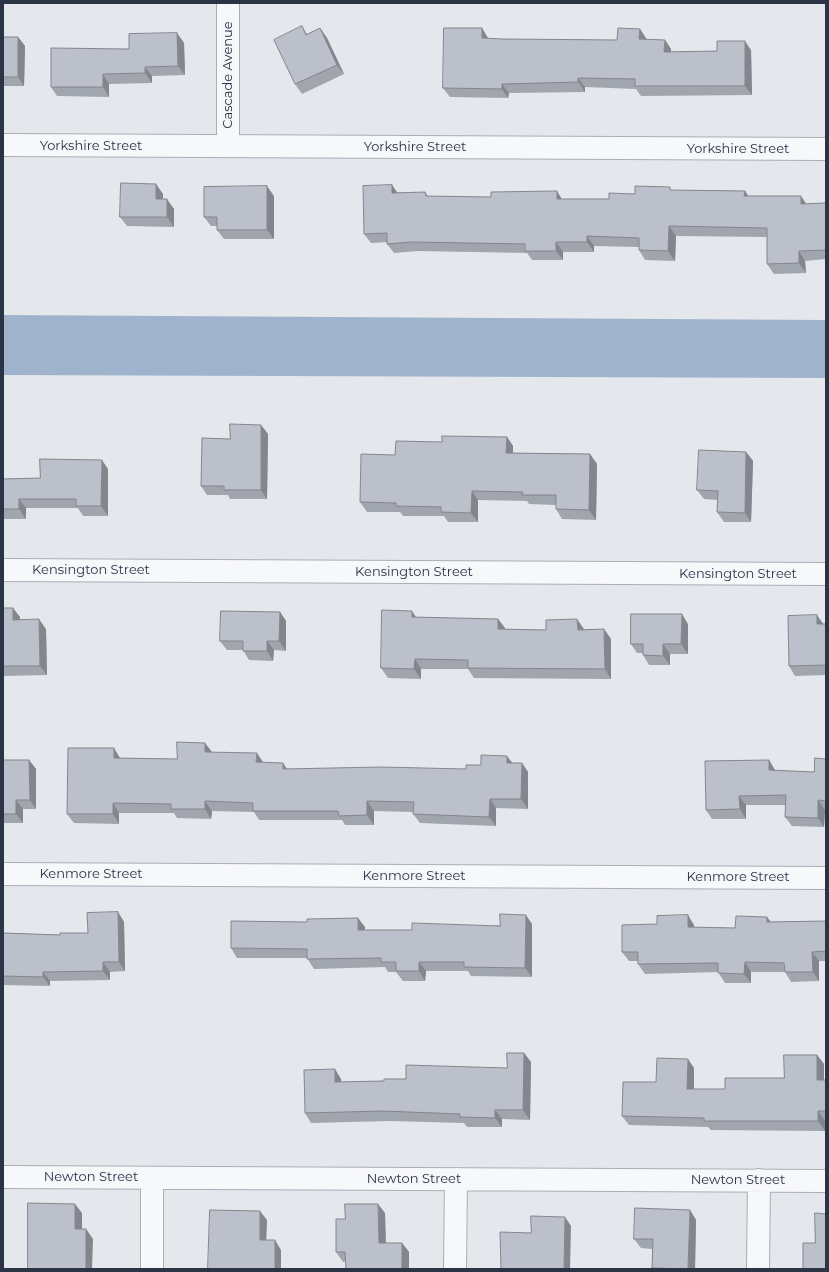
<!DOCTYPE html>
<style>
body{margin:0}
#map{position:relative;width:829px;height:1272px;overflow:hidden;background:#e4e7ec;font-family:Montserrat,sans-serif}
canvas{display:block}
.frame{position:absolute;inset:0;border:4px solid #2b3445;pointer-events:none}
</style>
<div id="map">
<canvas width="829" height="1272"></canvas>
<div class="frame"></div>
</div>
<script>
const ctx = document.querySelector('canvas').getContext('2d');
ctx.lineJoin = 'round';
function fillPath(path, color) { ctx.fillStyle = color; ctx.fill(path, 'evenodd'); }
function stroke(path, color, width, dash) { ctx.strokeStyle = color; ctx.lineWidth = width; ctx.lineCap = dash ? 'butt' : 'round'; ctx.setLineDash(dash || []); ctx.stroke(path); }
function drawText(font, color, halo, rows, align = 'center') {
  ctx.font = font + ' Montserrat,sans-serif'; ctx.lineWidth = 3; ctx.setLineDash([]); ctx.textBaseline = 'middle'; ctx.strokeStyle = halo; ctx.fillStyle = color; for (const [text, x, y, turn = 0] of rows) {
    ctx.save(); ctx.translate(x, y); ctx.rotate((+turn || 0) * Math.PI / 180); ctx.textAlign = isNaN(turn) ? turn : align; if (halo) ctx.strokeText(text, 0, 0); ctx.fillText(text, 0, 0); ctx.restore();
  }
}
fillPath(new Path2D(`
 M3,315L826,320V378L3,375Z`), '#9fb4cc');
const minor = new Path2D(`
 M3,145L826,149
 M228,146V3
 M3,570L826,574
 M3,874L826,878
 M3,1177L826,1181
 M152,1269V1178
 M455,1269L456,1179
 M758,1269L759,1180`);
stroke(minor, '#a9aeb7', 24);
stroke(minor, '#f7f8fa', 22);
fillPath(new Path2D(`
 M302,26L307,34L320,28L327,38L344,74L302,94L295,84Z
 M482,28L488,39L617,40L640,29L646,39L665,40L671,49V52L751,50L752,95L641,96L636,89L585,87V92L509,93L508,98L450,97L443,88Z
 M177,33L184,43L185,75L152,76V83L109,84V97L57,96L51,87L129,49Z
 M3,37H18L25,46L24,86H3Z
 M392,185L397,193L425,192L428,196L562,199H609L635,194L672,190L745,191L748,196L806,204L826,203V259L805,261L806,273L774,274L767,264V237L676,236L675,261L645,260L639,250V247L594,246V252H563V260H532L527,253L418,251L394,253L387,244V242L371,243L364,234Z
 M163,194V199L174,209V227L127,226L120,217Z
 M274,196V239H224L217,230V226H211L204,217Z
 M261,425L268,434L267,499H230L228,495H207L201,486Z
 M507,437L513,446V453L590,454L597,464L596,520L562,519L556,509V505L529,504L527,501L478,500V522H448L444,516H403L400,512H367L360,502L395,455L442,442Z
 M746,452L753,461L751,522H724L717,512L718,500L704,499L697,490Z
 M108,469V516H83L78,508H26V519H3V479L40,478Z
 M3,608L20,617V620L46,629L47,675L3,676Z
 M280,612L286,621V651L274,650L273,661L249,660L243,650H227L220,641Z
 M416,617L498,619L505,628V629L546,630L584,629V630L604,629L611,639V679L474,678L468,669H421V679L388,678L381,668Z
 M688,624V654H670V665H649L643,655V653H637L631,644Z
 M823,624H826V675L795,676L789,666Z
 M212,752L263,762L287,769H466L481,765L512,763H522L528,772V809L496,808V826L420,823L413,814V812L374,811V825H345L342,820H259L254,812L212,811L211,819L177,818L174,813H119V824L74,823L67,814L120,758L177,759Z
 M826,759V810H825L824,827L792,826L785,817L786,805H746V819H712L706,810L769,760L775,771L814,772Z
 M3,760H29L36,769V809H23V823H3Z
 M118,912L124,922L125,971L110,972V980L50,981V986L3,985V933L60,935L88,933Z
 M826,921V961H819V981L791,982L785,972H751V983H725L718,972L645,974L638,964V961H629L622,952L694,925V927L735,928L771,922Z
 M532,924V977L471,976L468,971H426L425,981H403L396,972H388L385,967L314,969L307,958H237L231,948L365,927V930H412Z
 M524,1053L531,1062L530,1120L502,1119V1127H467L464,1123L390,1121L311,1123L305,1113L341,1079V1082L384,1081L507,1068Z
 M817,1055L824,1064V1080H826V1121H825V1131L711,1130L708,1127L629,1125L622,1116L656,1082L694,1068V1089H725L784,1078Z
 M690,1210L696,1220L695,1269H652V1249L641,1248L634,1239Z
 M385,1213L386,1243H402L409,1252L343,1262L336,1252L345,1219Z`), '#a1a5ae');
fillPath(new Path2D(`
 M320,28L327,38L344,74L337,65Z
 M482,28L488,38V48L482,38Z
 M640,29L646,38V48L639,39Z
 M177,33L184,43L185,75L178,66Z
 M18,37L25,46L24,86L18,77Z
 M665,40L671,49V61L664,52Z
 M745,41L751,50L752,95L745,86Z
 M145,67L152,76V83L145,73Z
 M103,74L109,84V97L103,87Z
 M578,78L585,87V92L578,82Z
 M502,84L509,93L508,98L502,89Z
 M156,184L163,194V208L156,199Z
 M392,185L399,195L392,193Z
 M267,186L274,196V239L267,230Z
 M557,191L563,201L557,199Z
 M745,191L751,200L744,196Z
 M801,196L807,205L801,204Z
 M167,199L174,209V227L167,217Z
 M669,226L676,236L675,261L668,251Z
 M587,236L594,246V252L587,242Z
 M556,242L563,252V260L556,251Z
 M799,251L805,261L806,273L799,263Z
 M261,425L268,434L267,499L261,490Z
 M507,437L513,446V463L506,453Z
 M746,452L753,461L751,522L745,513Z
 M590,454L597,464L596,520L589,510Z
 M102,460L108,469V516L101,506Z
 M472,491L478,500V522L471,513Z
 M19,499L26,508V519L19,509Z
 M13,608L20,617V629L13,620Z
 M412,611L418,620L412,617Z
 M280,612L286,621V651L279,641Z
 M682,614L688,624V654L681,644Z
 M817,615L824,625L817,624Z
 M39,619L46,629L47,675L40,666Z
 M498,619L505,628V639L498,629Z
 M577,619L584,629V639L578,630Z
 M604,629L611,639V679L605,669Z
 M267,641L274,650L273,661L267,651Z
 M663,644L670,654V665L663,656Z
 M415,659L421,669V679L414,669Z
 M205,743L212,752H205Z
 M114,748L120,758H114Z
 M257,753L263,762H256Z
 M507,756L514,765L507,763Z
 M29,760L36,769V809L30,800Z
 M769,760L775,770V780L769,770Z
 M283,763L289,772L283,769Z
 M522,763L528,772V809L521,799Z
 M739,796L746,805V819L740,809Z
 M490,799L496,808V826L489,817Z
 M16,800L23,809V823L16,814Z
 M818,800L825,810L824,827L818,818Z
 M205,801L212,811L211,819L205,809Z
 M367,801L374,811V825L367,815Z
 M113,803L119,813V824L113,814Z
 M118,912L124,922L125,971L119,962Z
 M526,915L532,924V977L525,968Z
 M688,915L694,925V937L688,927Z
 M767,917L774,926L767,922Z
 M358,918L365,927V939L358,930Z
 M812,952L819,961V981L813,972Z
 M103,962L110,972V980L103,971Z
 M419,962L426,971L425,981L419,971Z
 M745,962L751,972V983L744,974Z
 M43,972L50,981V986L43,977Z
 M524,1053L531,1062L530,1120L523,1110Z
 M817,1055L824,1064V1089L817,1080Z
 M688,1059L694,1068V1098L687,1089Z
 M335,1069L341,1079L342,1091L335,1082Z
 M495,1110L502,1119V1127L495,1118Z
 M818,1111L825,1121V1131L818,1121Z
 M75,1204L82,1213V1238L75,1229Z
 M378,1204L385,1213L386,1253L379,1243Z
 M690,1210L696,1220L695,1269H688Z
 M260,1211L267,1220L266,1249L260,1240Z
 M565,1217L571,1226L570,1269H564Z
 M86,1229L93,1239L92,1269H86Z
 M275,1240L281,1250V1269H275Z
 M402,1243L409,1252V1269H402Z`), '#83868d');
const building = new Path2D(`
 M302,26L306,35L320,28L337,65L295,84L274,40Z
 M444,28H482V38L503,39L617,40L618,28L640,29L639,39L665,40L664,52L717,51V41H745V86H635V79L578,78V82L502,84V89L443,88Z
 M177,33L178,66L145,67V73L103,74V87H51V48L129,49V34Z
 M3,37H18V77H3Z
 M121,183L156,184V199H167V217H120Z
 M392,185V193L425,192L426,196L491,197V192L557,191V199H609V193L635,194V186L670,187V190L745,191L744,196H801V204L826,203V250L799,251V263L767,264V228L669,226L668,251L639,250V238L587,236V242H556V251H525V244L412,242L387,244V233L364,234L363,186Z
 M267,186V230H217V217H204V187Z
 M230,424L261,425V490H224V486H201L202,438L230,439Z
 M442,436L507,437L506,453L590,454L589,510L556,509V495H522L523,492L472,491L471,513L441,512V507L396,506V503L360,502L361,454L395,455L396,441L442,442Z
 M699,450L746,452L745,513L717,512L718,491L697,490Z
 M40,459L102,460L101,506H76V499H19V509H3V479L40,478Z
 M3,608H13V620L39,619L40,666H3Z
 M382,610L412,611V617L498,619V629L546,630V620L577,619L578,630L604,629L605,669L468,668V660L415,659L414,669L381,668Z
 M221,611L280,612L279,641H267V651H243V641H220Z
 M631,614H682L681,644H663V656L643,655V644H631Z
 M817,615V624H826V665L789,666L788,616Z
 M177,742L205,743V752L257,753L256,762L283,763V769L381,767L466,769V765H481V755L507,756V763H522L521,799H490L489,817L413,814L414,802L367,801V815L339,816L338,811H253V803L205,801V809H171V804L113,803V814H67L68,748H114V758L177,759Z
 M815,758L826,759V801L818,800V818L785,817L786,795L739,796L740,809L706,810L705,761L769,760V770L814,772Z
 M3,760H29L30,800H16V814H3Z
 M118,912L119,962H103V971L43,972V977L3,976V933L60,935V933H88L87,913Z
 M500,914L526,915L525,968L464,967V962H419V971H396V962H381V958L307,959V949L231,948V921L307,922V919L358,918V930H412V923L500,926Z
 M688,915V927L735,928L736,916L767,917V922L826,921V951L812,952L813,972H785L784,963L745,962L744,974L718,973V963L638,964V952H622V925L657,924V916Z
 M507,1053H524L523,1110H495V1118L460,1117V1114L383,1111L305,1113L304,1070L335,1069V1082L384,1081V1079H406V1065L507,1068Z
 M784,1055H817V1080H826V1111H818V1121H704V1118L622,1116L623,1082H656L657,1058L688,1059L687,1089H725V1078H784Z
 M28,1203L75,1204V1229H86V1269H28Z
 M345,1204H378L379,1243H402V1269H346L345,1252H336V1219H345Z
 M635,1208L690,1210L688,1269L652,1268L653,1239H634Z
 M210,1210L260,1211V1240H275V1269H208Z
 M815,1213L826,1214V1269H803V1243H815Z
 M531,1216L565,1217L564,1269H501L500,1232L531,1233Z`);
fillPath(building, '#bbc0ca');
stroke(building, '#83868d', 1);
drawText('13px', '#2b3445', '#f4f6f9', [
 ["Cascade Avenue",228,75,-90],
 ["Yorkshire Street",91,146],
 ["Yorkshire Street",415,147],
 ["Yorkshire Street",738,149],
 ["Kensington Street",91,570],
 ["Kensington Street",414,572],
 ["Kensington Street",738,574],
 ["Kenmore Street",91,874],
 ["Kenmore Street",414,876],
 ["Kenmore Street",738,877],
 ["Newton Street",91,1177],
 ["Newton Street",414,1179],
 ["Newton Street",738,1180]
]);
</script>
